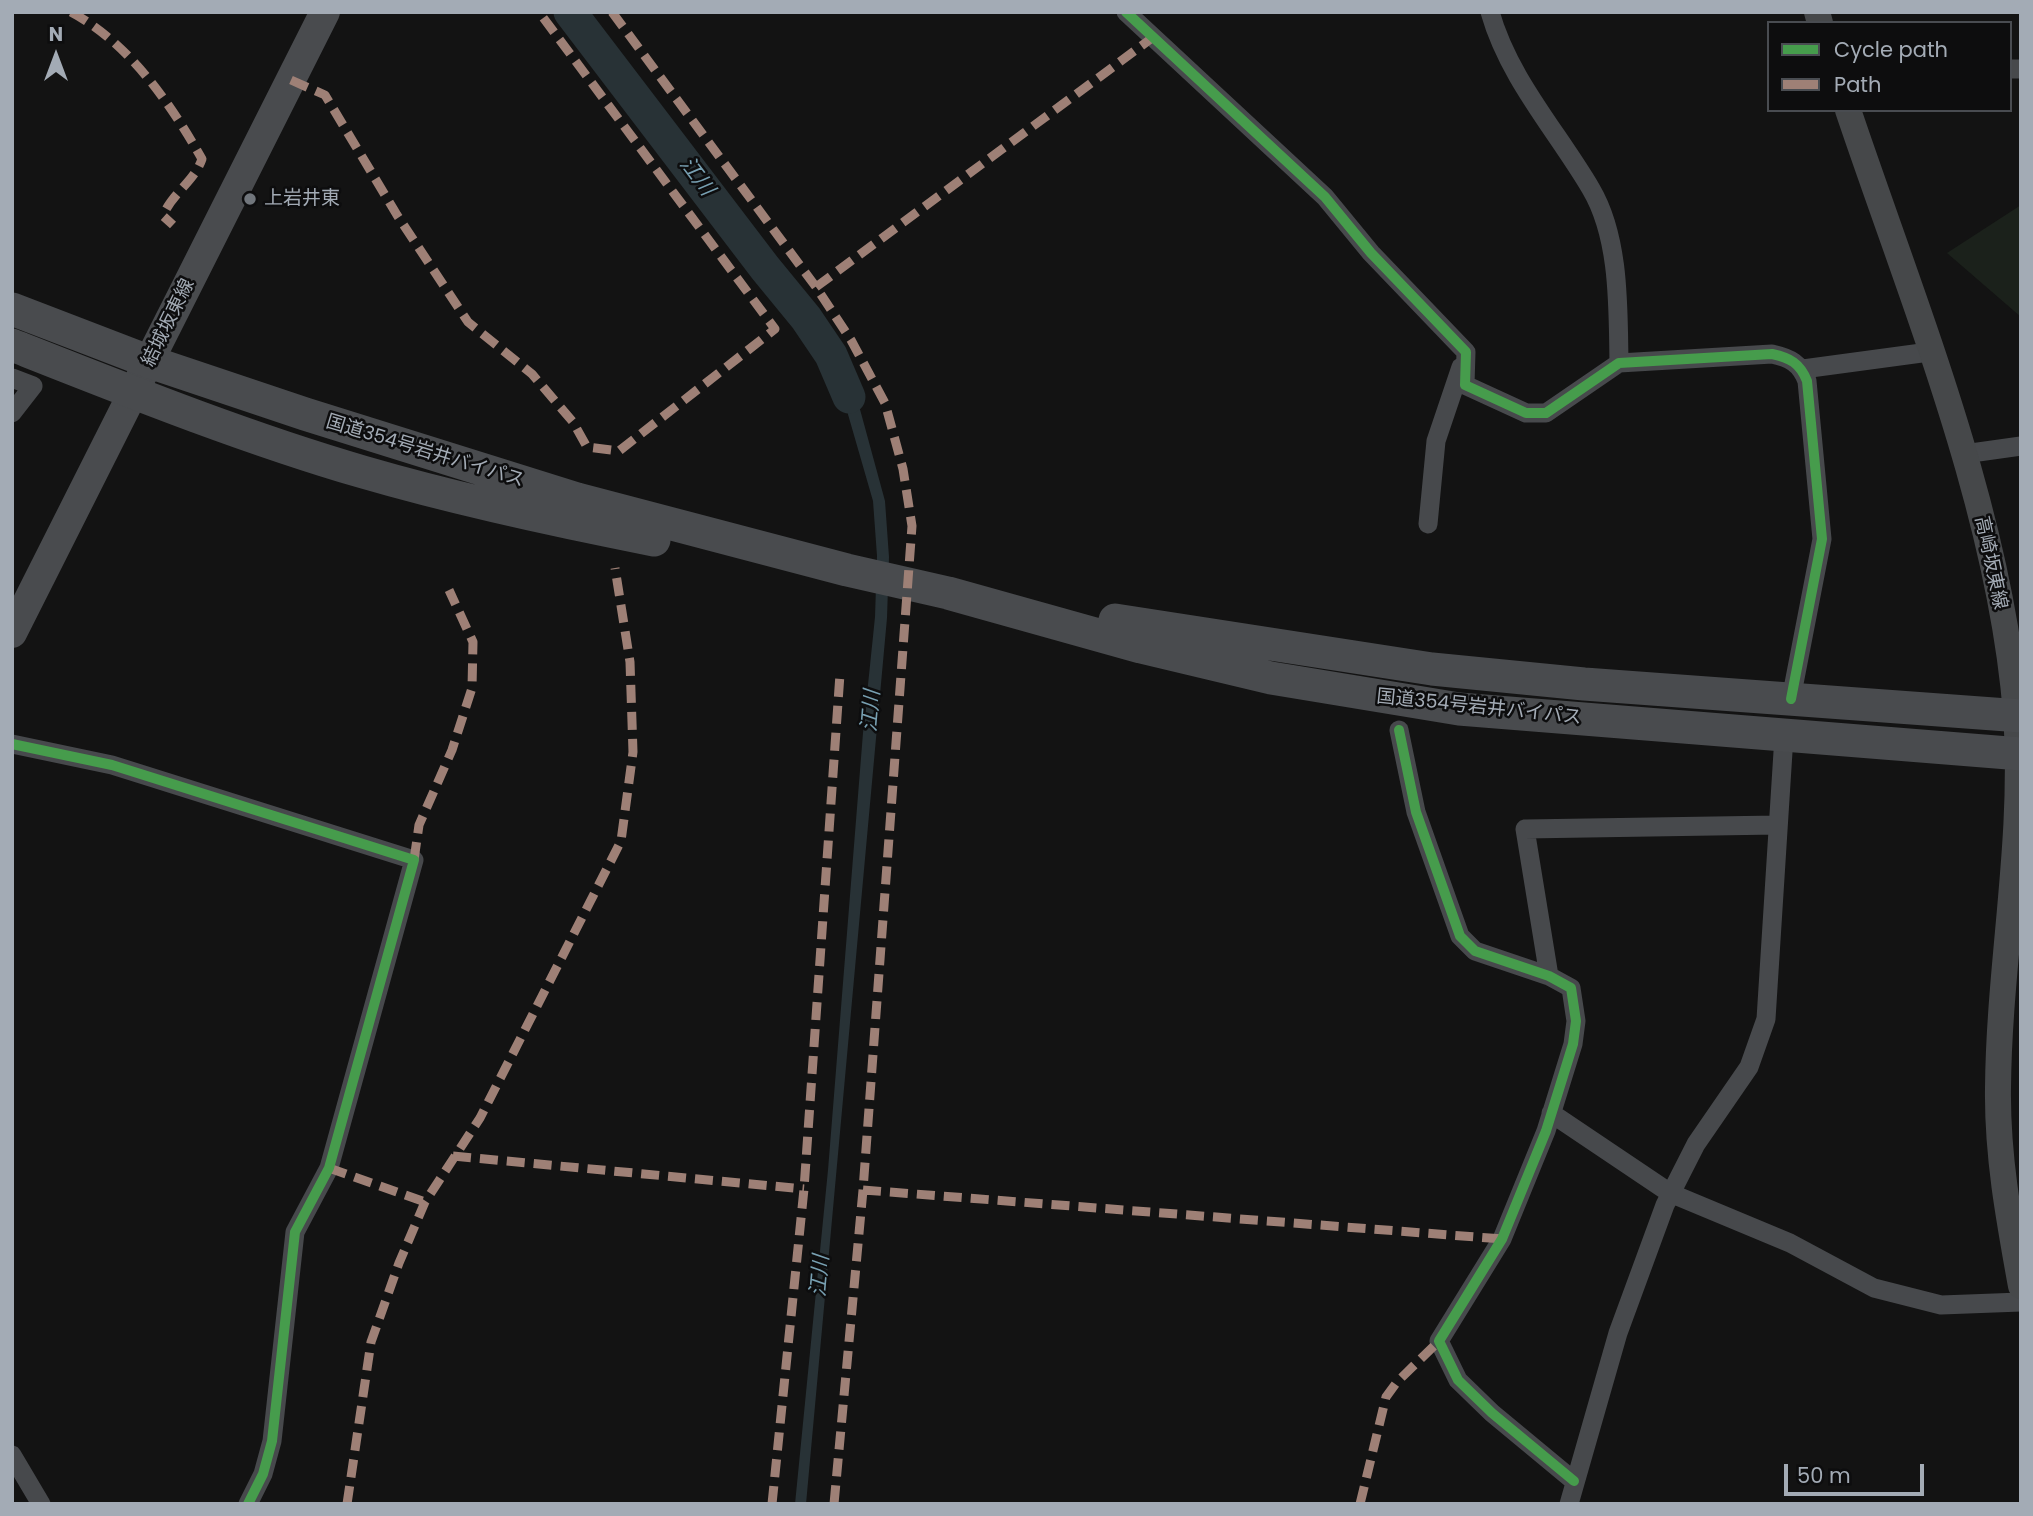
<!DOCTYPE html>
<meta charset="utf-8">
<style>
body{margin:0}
#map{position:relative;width:2033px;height:1516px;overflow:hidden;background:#131313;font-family:Poppins,sans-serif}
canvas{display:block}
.frame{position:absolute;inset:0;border:14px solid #a3abb5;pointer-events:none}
.legend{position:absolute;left:1767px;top:21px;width:245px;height:91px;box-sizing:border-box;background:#0d0d0e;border:2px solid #494c51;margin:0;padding:9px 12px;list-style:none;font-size:21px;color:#a3abb5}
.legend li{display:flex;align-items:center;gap:14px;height:35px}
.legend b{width:35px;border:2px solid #494c51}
.north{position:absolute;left:21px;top:21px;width:70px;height:70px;-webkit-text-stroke:5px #0d0d0e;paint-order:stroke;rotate:0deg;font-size:19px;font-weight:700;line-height:28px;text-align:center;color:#a3abb5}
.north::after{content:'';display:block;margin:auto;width:24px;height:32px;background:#a3abb5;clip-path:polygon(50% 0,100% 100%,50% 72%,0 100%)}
.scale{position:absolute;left:1784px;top:1464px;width:140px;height:32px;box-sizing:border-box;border:4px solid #a3abb5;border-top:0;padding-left:9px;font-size:21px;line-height:24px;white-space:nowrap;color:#a3abb5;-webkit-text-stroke:5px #0d0d0e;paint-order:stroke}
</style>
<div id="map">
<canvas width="2033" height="1516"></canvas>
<div class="frame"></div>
<ul class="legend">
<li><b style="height:9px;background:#469c4c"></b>Cycle path</li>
<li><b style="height:9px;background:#9e8076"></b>Path</li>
</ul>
<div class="north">N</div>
<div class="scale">50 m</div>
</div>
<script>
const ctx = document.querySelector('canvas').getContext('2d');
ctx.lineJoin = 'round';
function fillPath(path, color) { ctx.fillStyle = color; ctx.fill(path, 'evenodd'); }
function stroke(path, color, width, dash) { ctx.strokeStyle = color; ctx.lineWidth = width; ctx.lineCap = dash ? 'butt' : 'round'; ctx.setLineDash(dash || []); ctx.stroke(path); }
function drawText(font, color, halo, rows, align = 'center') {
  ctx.font = font + ' Poppins,"Noto Sans JP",sans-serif'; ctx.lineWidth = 5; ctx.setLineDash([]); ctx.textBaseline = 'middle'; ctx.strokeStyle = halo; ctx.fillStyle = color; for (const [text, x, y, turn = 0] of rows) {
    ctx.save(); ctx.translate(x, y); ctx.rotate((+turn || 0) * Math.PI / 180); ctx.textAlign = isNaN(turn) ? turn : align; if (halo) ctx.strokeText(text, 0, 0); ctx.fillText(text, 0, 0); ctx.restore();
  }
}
fillPath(new Path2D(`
 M2021,205V317L1947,253Z`), '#1b211b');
fillPath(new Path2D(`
 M838,355L858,402L885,501L889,557L887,618L806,1504H795L828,1170L863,733L875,617L877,556L873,501L845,404L826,358Z`), '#283236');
stroke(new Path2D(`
 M570,12L765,268L806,318L831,355L849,397`), '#283236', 33);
stroke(new Path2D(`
 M1126,12L1325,197L1371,253L1466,352L1465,385L1526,413H1546L1619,363L1772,354C1790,358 1800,363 1807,381L1822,539L1791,699
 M1490,12C1509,79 1557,131 1591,189C1620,238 1618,308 1619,363
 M2010,69H2021
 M1803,369L1929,352
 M12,378L33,386L12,413
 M1964,454L2021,446
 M1428,524L1436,441L1461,367
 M1399,730L1416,812L1460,936L1475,951L1549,976L1571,988L1576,1021L1573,1044L1546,1131L1502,1239L1439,1341L1458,1380L1492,1413L1574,1481
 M12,744L112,765L414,860L329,1168L295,1232L272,1441L263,1474L248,1504
 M1549,976L1525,829L1777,825
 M1551,1113L1670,1193L1790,1243L1874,1288L1941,1305L2021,1302
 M12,1455L41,1504
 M1569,1504L1618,1333L1665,1205L1696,1144L1749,1067L1766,1019L1784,736`), '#47494c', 19);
stroke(new Path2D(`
 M1817,12L1820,23
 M1848,110C1913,303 2000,511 2016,714C2025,840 1999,963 1998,1088C1997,1155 2009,1220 2021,1286`), '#46484a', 26);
stroke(new Path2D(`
 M12,633L325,12`), '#494b4e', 30);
stroke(new Path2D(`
 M12,309L150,362L305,414L577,499L847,570L948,593L1141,647L1271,678L1459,709L2021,754
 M12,345C126,390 246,438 363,472C459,500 557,521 654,540
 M1115,620L1432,669L1584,684L2021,716`), '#494b4e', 33);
stroke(new Path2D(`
 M71,12C129,43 170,103 202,159C194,182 172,193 163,216L173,225
 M612,12L816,287L851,340L885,403L903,469L912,526L863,1190L834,1504
 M291,80L325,95L397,215L468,322L532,374L573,422L587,447L619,451L775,329L539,12
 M816,287L1152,38
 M414,860L419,825L452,750L472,688L473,642L449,590
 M453,1156L804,1189
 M329,1168L425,1202
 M863,1190L1502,1239
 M2020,1284H2021
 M347,1504L371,1342L399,1263L425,1202L480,1118L621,841L633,752L630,662L615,568
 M772,1504L804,1189L840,674
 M1360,1504L1386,1397L1397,1382L1439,1341`), '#9e8076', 9, [18, 9]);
stroke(new Path2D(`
 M1126,12L1325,197L1371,253L1466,352L1465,385L1526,413H1546L1619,363L1772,354C1790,358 1800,363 1807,381L1822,539L1791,699
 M1399,730L1416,812L1460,936L1475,951L1549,976L1571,988L1576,1021L1573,1044L1546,1131L1502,1239L1439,1341L1458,1380L1492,1413L1574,1481
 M12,744L112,765L414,860L329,1168L295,1232L272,1441L263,1474L248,1504`), '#469c4c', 10);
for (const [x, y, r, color] of [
 [250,199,7,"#71767c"]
]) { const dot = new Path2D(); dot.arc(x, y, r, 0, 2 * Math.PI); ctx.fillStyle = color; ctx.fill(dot); stroke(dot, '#0d0d0e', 2.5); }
drawText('19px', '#a3abb5', '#0d0d0e', [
 ["上岩井東",264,199]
], 'left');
drawText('19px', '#a3abb5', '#0d0d0e', [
 ["結城坂東線",169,323,-64],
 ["国道354号岩井バイパス",425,452,17],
 ["高崎坂東線",1990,563,78],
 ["国道354号岩井バイパス",1479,708,6]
]);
drawText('italic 21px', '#78a0b2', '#0d0d0e', [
 ["江川",696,177,53],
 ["江川",872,711,-85],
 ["江川",821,1276,-85]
]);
</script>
